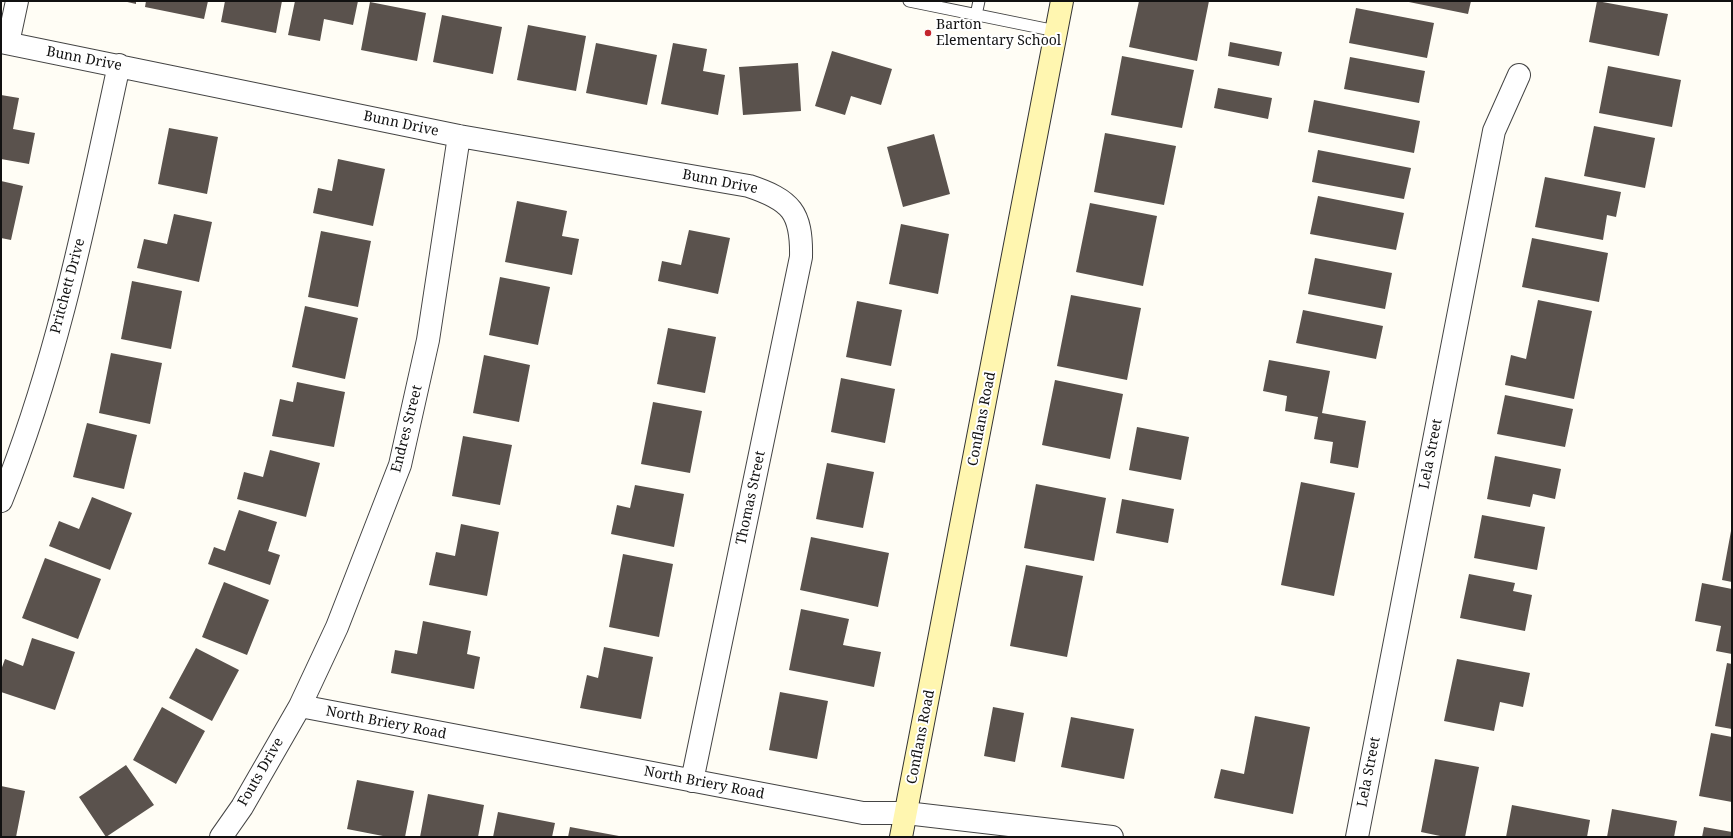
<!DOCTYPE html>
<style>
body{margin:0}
#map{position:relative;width:1733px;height:838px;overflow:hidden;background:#fffdf5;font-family:"Noto Serif",serif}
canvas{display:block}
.frame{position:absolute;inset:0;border:2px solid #111;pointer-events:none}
</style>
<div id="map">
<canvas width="1733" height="838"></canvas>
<div class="frame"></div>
</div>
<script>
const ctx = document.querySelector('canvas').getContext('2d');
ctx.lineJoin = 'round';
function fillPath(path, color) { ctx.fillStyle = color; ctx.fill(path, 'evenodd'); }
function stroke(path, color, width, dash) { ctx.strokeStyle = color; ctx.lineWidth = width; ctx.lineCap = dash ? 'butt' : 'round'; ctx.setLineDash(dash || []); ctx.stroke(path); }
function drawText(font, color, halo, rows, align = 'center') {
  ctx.font = font + ' "Noto Serif",serif'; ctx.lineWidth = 4; ctx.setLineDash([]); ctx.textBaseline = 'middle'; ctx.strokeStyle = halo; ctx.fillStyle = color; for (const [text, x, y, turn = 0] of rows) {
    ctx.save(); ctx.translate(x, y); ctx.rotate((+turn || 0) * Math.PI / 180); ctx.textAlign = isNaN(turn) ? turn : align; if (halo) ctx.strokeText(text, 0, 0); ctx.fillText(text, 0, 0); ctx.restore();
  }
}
fillPath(new Path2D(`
 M123,1H136V4Z
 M146,1H208L204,19L145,7Z
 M225,1H282L276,33L221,22Z
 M295,1H358L353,25L324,19L320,41L288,35Z
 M1139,1H1209L1197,61L1129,47Z
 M1404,1H1471L1468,14Z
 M1597,1L1668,14L1659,56L1589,42Z
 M370,2L426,13L417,61L361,50Z
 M1356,8L1434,23L1427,58L1349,43Z
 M442,15L502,27L493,74L433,62Z
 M528,25L586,36L576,91L517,80Z
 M1230,42L1282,52L1279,66L1228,56Z
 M596,43L657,55L647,105L586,93Z
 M673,43L707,49L703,71L725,75L718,115L661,104Z
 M832,51L892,69L881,105L851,96L845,115L815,106Z
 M1122,56L1194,70L1182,128L1111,115Z
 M1350,57L1425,71L1419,103L1344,89Z
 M798,63L801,111L743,115L739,67Z
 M1608,66L1681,80L1672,127L1599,113Z
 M1218,88L1272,98L1268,119L1214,108Z
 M1,95L19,98L13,129L35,133L29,164L1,159Z
 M1314,100L1420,121L1414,153L1308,132Z
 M1594,126L1655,138L1645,188L1584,176Z
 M169,128L218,137L207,194L158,184Z
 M1105,133L1176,146L1164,205L1094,192Z
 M934,134L950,194L903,207L887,147Z
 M1318,150L1411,168L1404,199L1312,182Z
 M338,159L385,169L373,226L313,213L318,188L332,191Z
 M1545,177L1621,192L1616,217L1607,215L1603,240L1535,227Z
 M1,181L23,186L11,240L1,238Z
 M1318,196L1404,213L1396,250L1310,234Z
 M517,201L567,211L562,236L579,239L572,275L505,262Z
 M1090,203L1157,216L1143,286L1076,272Z
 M174,214L212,222L199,282L137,268L144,239L167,244Z
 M901,224L949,234L938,294L889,284Z
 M689,230L730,238L718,294L658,281L662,261L681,265Z
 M321,231L371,241L358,307L308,297Z
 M1532,238L1608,253L1599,302L1522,287Z
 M1315,258L1392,273L1385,309L1308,294Z
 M500,277L550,287L538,345L489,335Z
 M132,281L182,291L171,349L121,339Z
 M1071,295L1141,308L1127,380L1057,366Z
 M1538,300L1592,311L1574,399L1505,385L1511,355L1526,359Z
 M857,301L902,310L891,366L846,357Z
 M305,306L358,318L345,379L292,367Z
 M1303,310L1383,326L1376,359L1296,343Z
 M668,328L716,337L705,393L657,384Z
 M111,353L162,363L150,424L99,413Z
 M484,355L530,365L519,422L473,413Z
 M1269,360L1330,371L1322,413L1366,421L1358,468L1330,463L1333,442L1314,439L1318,417L1285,411L1287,396L1263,391Z
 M841,378L895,389L885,443L831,432Z
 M1055,380L1123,394L1110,459L1042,445Z
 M297,382L345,392L334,447L272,436L280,399L293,402Z
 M1505,395L1573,409L1565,447L1497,434Z
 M653,402L702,411L690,473L641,464Z
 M87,423L137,435L124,489L73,477Z
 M1137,427L1189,437L1181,480L1129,470Z
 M463,436L512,445L500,505L452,496Z
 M270,450L320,463L306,517L237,499L244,472L263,477Z
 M1495,456L1561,469L1555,499L1533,494L1530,507L1487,499Z
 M827,463L874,472L863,528L816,519Z
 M1301,482L1355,493L1334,596L1281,585Z
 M1036,484L1106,498L1094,561L1024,548Z
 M635,485L684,494L674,547L611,534L617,505L630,508Z
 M92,497L132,513L110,570L49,546L59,521L79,529Z
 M1122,499L1174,509L1168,543L1116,533Z
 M239,510L277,522L268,551L280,555L270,585L208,564L214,547L225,551Z
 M1482,515L1545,527L1537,570L1474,558Z
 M461,524L499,532L487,596L429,585L436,552L455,556Z
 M1731,531H1732V582L1722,580Z
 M811,537L889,553L878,607L800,590Z
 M623,554L673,564L659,637L609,627Z
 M45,558L101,579L78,639L22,618Z
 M1026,565L1083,576L1067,657L1010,646Z
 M1469,574L1515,583L1513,591L1532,595L1525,631L1460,618Z
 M224,582L269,600L247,655L202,637Z
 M1702,583L1732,589V654L1716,651L1721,626L1695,621Z
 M801,609L849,619L843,645L881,652L874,687L789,670Z
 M423,621L471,631L467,654L480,657L474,689L391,673L395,650L417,654Z
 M32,638L75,652L55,710L1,692V670L5,659L23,666Z
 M604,647L653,657L641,719L580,708L587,675L598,678Z
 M196,648L239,670L212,721L169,698Z
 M1457,659L1530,673L1523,707L1500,702L1494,731L1444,721Z
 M1727,663L1732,664V729L1715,726Z
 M780,692L828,701L817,759L769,750Z
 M162,707L205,731L176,784L133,760Z
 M993,707L1024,713L1015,762L984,756Z
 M1255,716L1310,727L1293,814L1214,798L1221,769L1244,774Z
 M1071,717L1134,729L1124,779L1061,767Z
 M1711,733L1732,737V802L1699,796Z
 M1435,759L1479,767L1465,837H1445L1421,832Z
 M126,765L154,805L106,837L79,797Z
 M357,780L414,791L405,837H388L347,829Z
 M1,786L25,791L16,837H1Z
 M428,794L484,805L478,837H420Z
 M1512,805L1590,820L1587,837H1506Z
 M1612,809L1677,821L1674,837H1607Z
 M498,812L555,823L552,837H493Z
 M570,827L619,836L618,837H568Z
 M1704,827L1732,832V837H1702Z`), '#5a524d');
const service = new Path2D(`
 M909,1L1056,31
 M976,15L979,1`);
const minor = new Path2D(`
 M1,42L459,136L749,186C791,200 802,212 801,257L692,781
 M8,43L17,1
 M1,501C58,361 87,212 119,65
 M300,706L863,813H906
 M221,837L242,807L300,706L337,627L400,465L428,340L459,136
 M1357,837L1494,131L1519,75`);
const tertiary = new Path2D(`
 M906,813L1112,837`);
const secondary = new Path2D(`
 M901,837L1062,1`);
stroke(service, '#444', 13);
stroke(minor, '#444', 24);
stroke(tertiary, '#444', 24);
stroke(secondary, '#333', 24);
stroke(service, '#fff', 11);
stroke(minor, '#fff', 22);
stroke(tertiary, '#fff', 22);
stroke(secondary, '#fff6b0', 22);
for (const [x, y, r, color] of [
 [928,33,4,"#c4262e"]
]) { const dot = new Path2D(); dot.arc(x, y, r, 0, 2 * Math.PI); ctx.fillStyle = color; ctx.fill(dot); stroke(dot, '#fff', 1.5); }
drawText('14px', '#111', '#fff', [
 ["Barton",936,25],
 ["Elementary School",936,41]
], 'left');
drawText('14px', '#111', '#fff', [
 ["Bunn Drive",84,59,11],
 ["Bunn Drive",401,124,12],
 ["Bunn Drive",720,182,11],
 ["Pritchett Drive",68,286,-75],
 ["Conflans Road",982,419,-79],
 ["Endres Street",407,429,-76],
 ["Lela Street",1431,454,-79],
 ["Thomas Street",751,498,-78],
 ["North Briery Road",386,723,11],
 ["Conflans Road",921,737,-79],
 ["Fouts Drive",261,772,-60],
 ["Lela Street",1369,772,-79],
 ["North Briery Road",704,783,11]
]);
</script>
